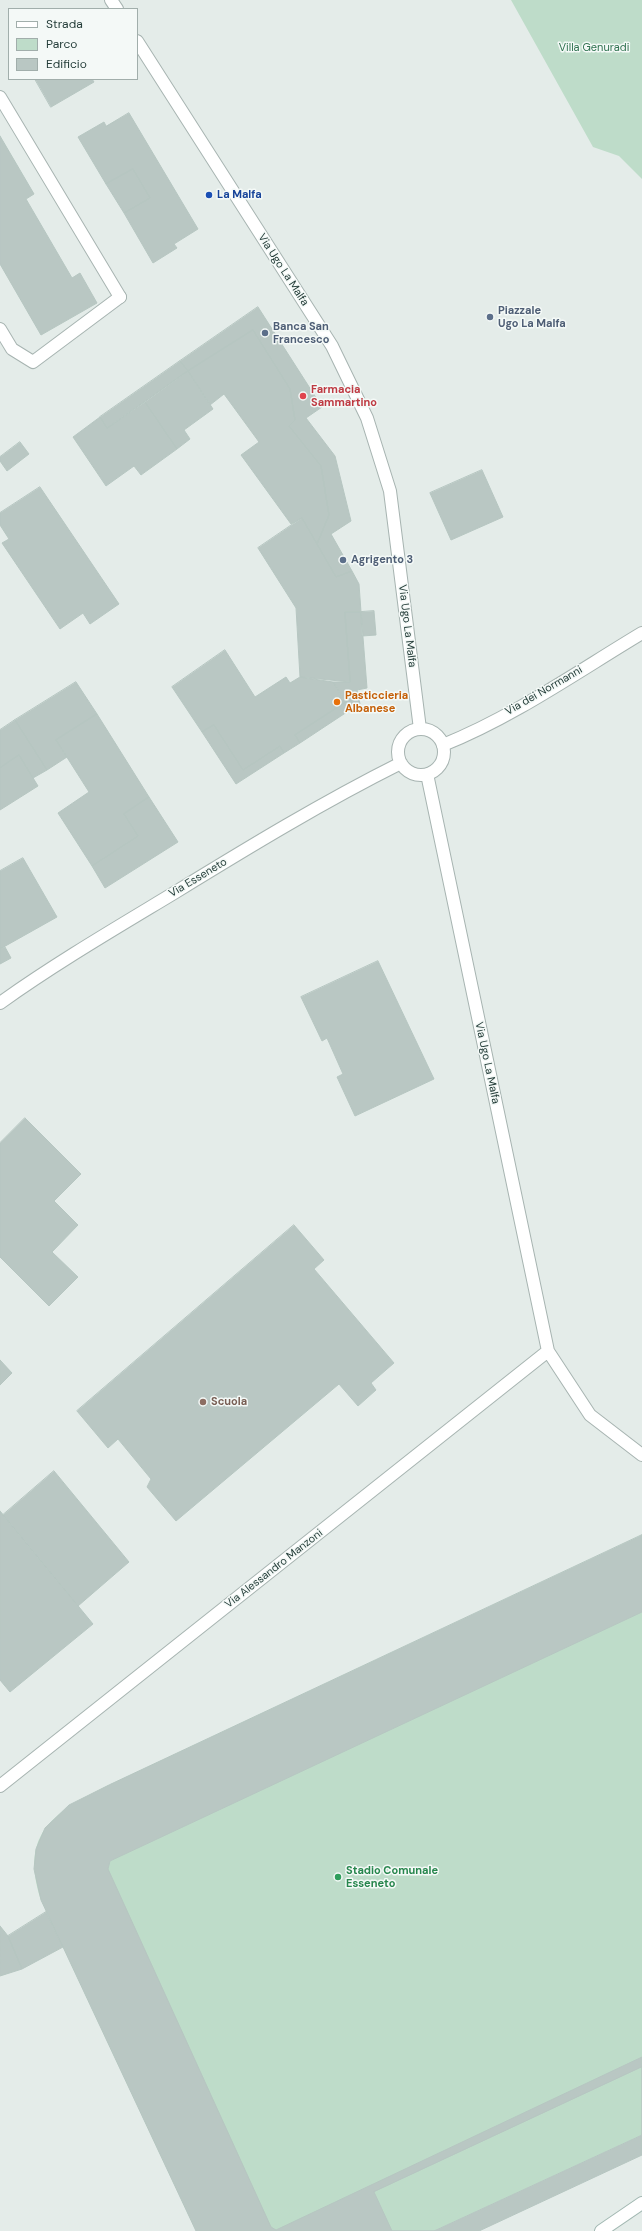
<!DOCTYPE html>
<style>
body{margin:0}
#map{position:relative;width:642px;height:2231px;overflow:hidden;background:#e4ece9;font-family:"DM Sans",sans-serif}
canvas{display:block}
.legend{position:absolute;left:8px;top:8px;width:130px;height:72px;box-sizing:border-box;background:#f4f9f7;border:1px solid #a1aeab;margin:0;padding:5px 7px;list-style:none;font-size:12px;color:#243d39}
.legend li{display:flex;align-items:center;gap:8px;height:20px}
.legend b{width:20px;border:1px solid #a1aeab}
</style>
<div id="map">
<canvas width="642" height="2231"></canvas>
<ul class="legend">
<li><b style="height:5px;background:#fff"></b>Strada</li>
<li><b style="height:11px;background:#bedcc9"></b>Parco</li>
<li><b style="height:11px;background:#b9c7c3"></b>Edificio</li>
</ul>
</div>
<script>
const ctx = document.querySelector('canvas').getContext('2d');
ctx.lineJoin = 'round';
function fillPath(path, color) { ctx.fillStyle = color; ctx.fill(path, 'evenodd'); }
function stroke(path, color, width, dash) { ctx.strokeStyle = color; ctx.lineWidth = width; ctx.lineCap = dash ? 'butt' : 'round'; ctx.setLineDash(dash || []); ctx.stroke(path); }
function drawText(font, color, halo, rows, align = 'center') {
  ctx.font = font + ' "DM Sans",sans-serif'; ctx.lineWidth = 3; ctx.setLineDash([]); ctx.textBaseline = 'middle'; ctx.strokeStyle = halo; ctx.fillStyle = color; for (const [text, x, y, turn = 0] of rows) {
    ctx.save(); ctx.translate(x, y); ctx.rotate((+turn || 0) * Math.PI / 180); ctx.textAlign = isNaN(turn) ? turn : align; if (halo) ctx.strokeText(text, 0, 0); ctx.fillText(text, 0, 0); ctx.restore();
  }
}
fillPath(new Path2D(`
 M511,0H642V179L619,156L593,147Z
 M642,1535V2135L434,2231H196L41,1900C19,1832 55,1812 109,1785Z`), '#bedcc9');
const building = new Path2D(`
 M35,79H92L94,82L51,107Z
 M129,113L198,229L174,244L177,248L153,263L124,213L150,198L133,169L106,184L78,137L104,122L106,126Z
 M0,136L34,194L26,199L72,278L80,273L97,303L41,335L0,264Z
 M133,169L150,198L124,213L106,184Z
 M258,307L322,407L306,418L335,456L351,521L331,534L352,571L336,577L317,544L329,515L321,466L289,426L295,420L290,389L253,330L188,371L180,361Z
 M253,330L290,389L295,420L289,426L321,466L329,515L317,544L302,518L291,524L241,455L259,442L224,394L210,405L188,371Z
 M180,361L188,371L107,428L100,417Z
 M188,371L213,409L184,430L190,439L177,449L145,402Z
 M145,402L177,449L141,475L134,466L106,486L73,437L100,417L107,428Z
 M20,442L29,454L7,471L0,461V457Z
 M482,470L503,517L451,540L430,493Z
 M40,487L119,604L90,624L83,613L60,629L2,543L9,539L0,525V513Z
 M302,518L336,577L352,571L359,584L361,612H345L350,682L300,677L296,608L258,548Z
 M374,611L376,635L362,636L361,612Z
 M345,612H361L367,688L357,690L360,704L350,710L333,682H350Z
 M225,650L255,697L286,677L290,683L300,677L333,682L346,702L295,735L300,743L284,753L280,746L243,770L214,725L202,732L172,687Z
 M76,682L97,714L56,740L67,757L47,770L15,720Z
 M346,702L350,710L300,743L295,735Z
 M97,714L149,797L124,814L138,836L92,866L58,813L89,792L56,740Z
 M15,720L47,770L33,778L19,755L0,768V730Z
 M214,725L243,770L280,746L284,753L236,784L202,732Z
 M19,755L38,786L0,810V768Z
 M149,797L178,842L105,888L92,866L138,836L124,814Z
 M23,858L57,917L0,949V871Z
 M5,947L11,958L0,964V949Z
 M378,961L434,1079L355,1116L337,1077L343,1074L327,1038L322,1041L301,997Z
 M25,1118L81,1174L54,1201L78,1225L52,1252L78,1277L49,1306L0,1257V1143Z
 M294,1225L324,1260L314,1269L394,1363L371,1383L376,1390L358,1406L339,1384L176,1521L147,1487L151,1479L118,1439L108,1448L77,1411Z
 M0,1360L12,1373L0,1385Z
 M54,1471L129,1562L78,1606L3,1515Z
 M0,1511L93,1624L10,1692L0,1680Z
 M642,1535V1612L110,1861L108,1869L271,2227L276,2230L642,2057V2135L434,2231H196L41,1900L34,1869L36,1849L45,1828L69,1805L109,1785Z
 M46,1912L63,1947L22,1969L8,1936Z
 M0,1926L8,1936L22,1969L0,1976Z
 M642,2067V2155L479,2231H392L374,2192Z`);
fillPath(building, '#b9c7c3');
stroke(building, '#b6c6c1', 1);
const service = new Path2D(`
 M0,329L12,349L33,362L120,297`);
const minor = new Path2D(`
 M111,0L117,9
 M137,41L332,346L367,418L390,491L420,729
 M0,97L120,297
 M443,745C513,717 577,672 642,633`);
const tertiary = new Path2D(`
 M398 752a23 23 0 1 1 46 0a23 23 0 1 1-46 0Z
 M427,774L548,1351L590,1415L642,1455
 M0,1003C56,963 116,928 174,893C249,847 323,802 401,763
 M0,1786L548,1351`);
const secondary = new Path2D(`
 M601,2231L642,2203`);
stroke(service, '#a7b4b1', 14);
stroke(minor, '#a7b4b1', 14);
stroke(tertiary, '#a7b4b1', 14);
stroke(secondary, '#a2b8b2', 14);
stroke(service, '#fff', 12);
stroke(minor, '#fff', 12);
stroke(tertiary, '#fff', 12);
stroke(secondary, '#fff', 12);
for (const [x, y, r, color] of [
 [209,195,4,"#1a4fb4"],
 [490,317,4,"#5c6f8a"],
 [265,333,4,"#5c6f8a"],
 [303,396,4,"#e0444e"],
 [343,560,4,"#5c6f8a"],
 [337,702,4,"#e8710a"],
 [203,1402,4,"#8d6e63"],
 [338,1877,4,"#2e9e5b"]
]) { const dot = new Path2D(); dot.arc(x, y, r, 0, 2 * Math.PI); ctx.fillStyle = color; ctx.fill(dot); stroke(dot, '#f4f9f7', 1.5); }
drawText('11px', '#307250', '#f4f9f7', [
 ["Villa Genuradi",594,48]
]);
drawText('bold 11px', '#164399', '#f4f9f7', [
 ["La Malfa",217,195]
], 'left');
drawText('11px', '#243d39', '#f4f9f7', [
 ["Via Ugo La Malfa",283,270,57],
 ["Via Ugo La Malfa",407,626,83],
 ["Via dei Normanni",544,691,-30],
 ["Via Esseneto",198,878,-31],
 ["Via Ugo La Malfa",487,1063,78],
 ["Via Alessandro Manzoni",274,1569,-38]
]);
drawText('bold 11px', '#4e5e75', '#f4f9f7', [
 ["Piazzale",498,311],
 ["Ugo La Malfa",498,324],
 ["Banca San",273,327],
 ["Francesco",273,340],
 ["Agrigento 3",351,560]
], 'left');
drawText('bold 11px', '#be3a42', '#f4f9f7', [
 ["Farmacia",311,390],
 ["Sammartino",311,403]
], 'left');
drawText('bold 11px', '#c56008', '#f4f9f7', [
 ["Pasticcieria",345,696],
 ["Albanese",345,709]
], 'left');
drawText('bold 11px', '#785e54', '#f4f9f7', [
 ["Scuola",211,1402]
], 'left');
drawText('bold 11px', '#27864d', '#f4f9f7', [
 ["Stadio Comunale",346,1871],
 ["Esseneto",346,1884]
], 'left');
</script>
